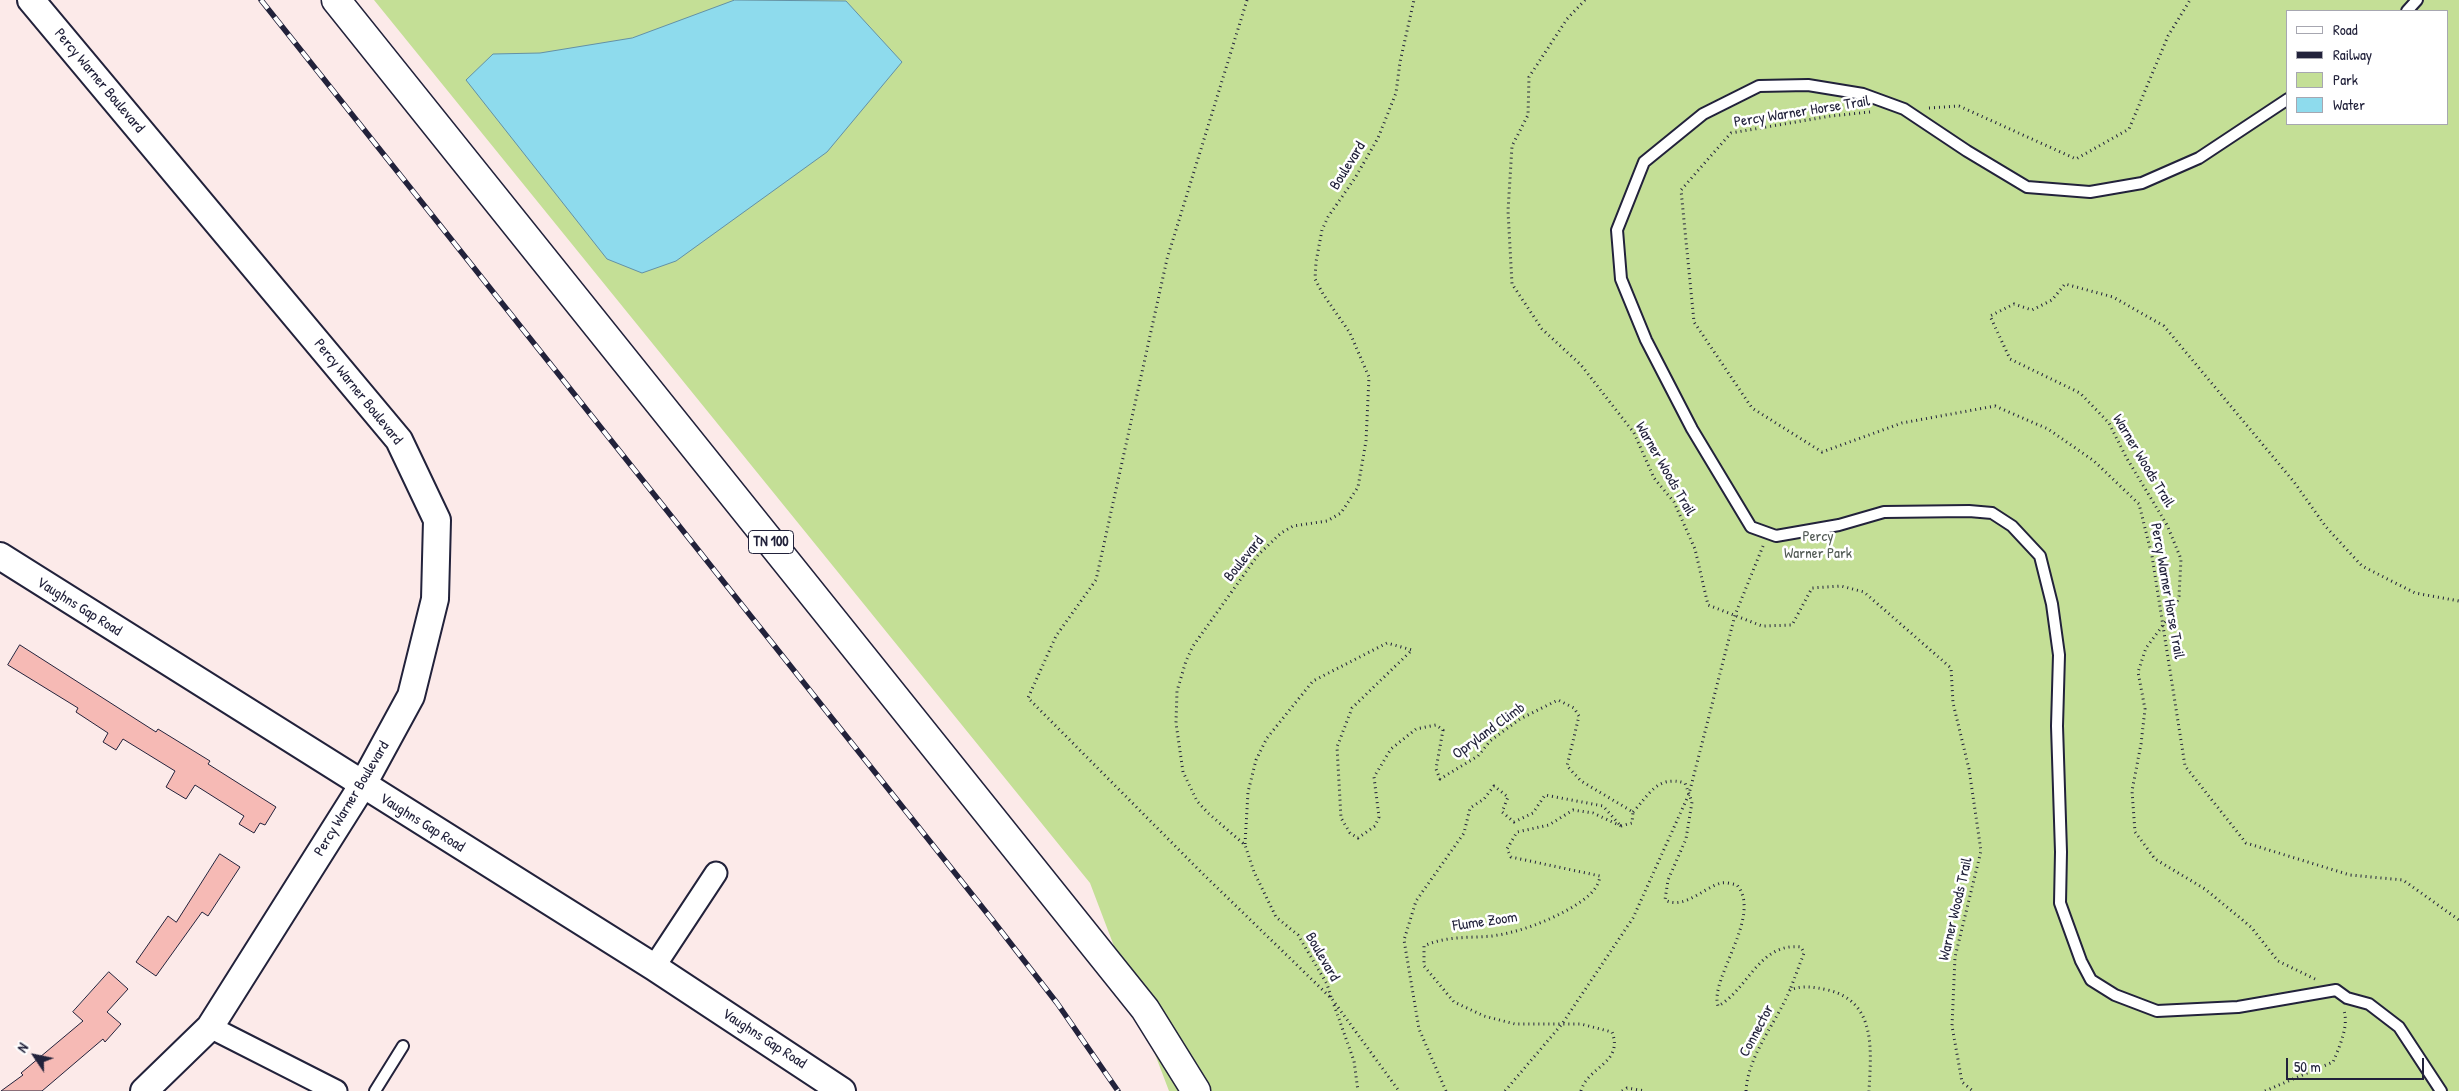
<!DOCTYPE html>
<style>
body{margin:0}
#map{position:relative;width:2459px;height:1091px;overflow:hidden;background:#fceae9;font-family:"Patrick Hand",sans-serif}
canvas{display:block}
.legend{position:absolute;left:2286px;top:10px;width:162px;height:115px;box-sizing:border-box;background:#fff;border:1px solid #a7a7b1;margin:0;padding:6px 9px;list-style:none;font-size:15px;color:#22223b}
.legend li{display:flex;align-items:center;gap:10px;height:25px}
.legend b{width:25px;border:1px solid #a7a7b1}
.north{position:absolute;left:10px;top:1031px;width:50px;height:50px;-webkit-text-stroke:4px #fff;paint-order:stroke;rotate:304deg;font-size:14px;font-weight:700;line-height:20px;text-align:center;color:#22223b}
.north::after{content:'';display:block;margin:auto;width:18px;height:22px;background:#22223b;clip-path:polygon(50% 0,100% 100%,50% 72%,0 100%)}
.scale{position:absolute;left:2286px;top:1058px;width:138px;height:22px;box-sizing:border-box;border:2px solid #22223b;border-top:0;padding-left:6px;font-size:15px;line-height:18px;white-space:nowrap;color:#22223b;-webkit-text-stroke:4px #fff;paint-order:stroke}
</style>
<div id="map">
<canvas width="2459" height="1091"></canvas>
<ul class="legend">
<li><b style="height:6px;background:#fff"></b>Road</li>
<li><b style="height:6px;background:#22223b"></b>Railway</li>
<li><b style="height:14px;background:#c4df96"></b>Park</li>
<li><b style="height:14px;background:#8edbed"></b>Water</li>
</ul>
<div class="north">N</div>
<div class="scale">50 m</div>
</div>
<script>
const ctx = document.querySelector('canvas').getContext('2d');
ctx.lineJoin = 'round';
function fillPath(path, color) { ctx.fillStyle = color; ctx.fill(path, 'evenodd'); }
function stroke(path, color, width, dash) { ctx.strokeStyle = color; ctx.lineWidth = width; ctx.lineCap = dash ? 'butt' : 'round'; ctx.setLineDash(dash || []); ctx.stroke(path); }
function drawText(font, color, halo, rows, align = 'center') {
  ctx.font = font + ' "Patrick Hand",sans-serif'; ctx.lineWidth = 5; ctx.setLineDash([]); ctx.textBaseline = 'middle'; ctx.strokeStyle = halo; ctx.fillStyle = color; for (const [text, x, y, turn = 0] of rows) {
    ctx.save(); ctx.translate(x, y); ctx.rotate((+turn || 0) * Math.PI / 180); ctx.textAlign = isNaN(turn) ? turn : align; if (halo) ctx.strokeText(text, 0, 0); ctx.fillText(text, 0, 0); ctx.restore();
  }
}
fillPath(new Path2D(`
 M374,0H2459V1091H1169L1090,883ZM2288,11H2448V124H2288Z`), '#c4df96');
const water = new Path2D(`
 M735,0L846,1L902,62L827,152L676,261L642,273L607,259L466,80L493,54L540,53L632,38Z`);
fillPath(water, '#8edbed');
stroke(water, '#6391a6', 1);
const building = new Path2D(`
 M20,645L156,732L158,729L210,761L208,764L276,807L265,825L260,823L254,833L239,824L244,816L195,785L186,799L166,787L175,771L123,739L116,750L103,742L108,733L76,712L78,708L8,665Z
 M220,854L240,867L208,916L202,912L156,976L136,962L168,916L176,922Z
 M109,972L128,989L107,1012L121,1024L105,1042L103,1039L42,1091H1L23,1075L21,1073L83,1021L73,1012Z`);
fillPath(building, '#f6bab5');
stroke(building, '#22223b', 1);
const service = new Path2D(`
 M2407,11L2417,0
 M2288,99L2199,158L2142,183L2090,192L2027,187L1967,151L1904,109L1863,94L1808,85L1759,86L1703,114L1644,162L1617,230L1621,279L1646,340L1692,429L1751,527L1776,536L1839,525L1884,512L1969,511L1992,513L2012,526L2040,556L2052,604L2059,655L2057,726L2061,852L2060,903L2081,961L2091,980L2115,995L2157,1011L2238,1007L2336,990L2347,998L2369,1004L2399,1027L2441,1091
 M375,1091L403,1046`);
const minor = new Path2D(`
 M654,967L716,873
 M210,1027L336,1091`);
const tertiary = new Path2D(`
 M31,0L399,440L437,520L435,599L411,696L362,786L210,1027L144,1091
 M0,556L654,967L842,1091`);
const primary = new Path2D(`
 M336,0L1145,1009L1196,1091`);
stroke(service, '#22223b', 14);
stroke(minor, '#22223b', 25);
stroke(tertiary, '#22223b', 30);
stroke(primary, '#22223b', 31);
stroke(new Path2D(`
 M1247,0L1167,259L1096,580L1056,636L1028,698L1202,873L1332,999L1399,1091
 M1585,0L1567,19L1529,77L1528,115L1512,146L1508,211L1512,284L1542,329L1581,365L1634,433L1654,478L1674,502L1695,549L1708,605L1762,626L1792,625L1812,588L1841,586L1864,592L1951,668L1953,703L1969,769L1981,851L1955,957L1952,1026L1962,1082L1973,1091
 M1929,108L1959,106L2076,159L2129,129L2168,36L2190,0
 M1870,112L1831,116L1731,133L1681,190L1694,322L1752,408L1822,452L1902,423L1995,406L2048,429L2094,461L2139,504L2152,556L2185,766L2246,843L2350,875L2403,880L2459,920
 M1633,812C1650,794 1657,775 1685,783L1692,802L1686,839L1668,880L1665,900C1684,910 1703,888 1721,883C1726,882 1732,884 1737,885C1763,916 1709,979 1718,1006C1748,990 1759,942 1801,947L1804,953L1790,990
 M1245,844L1248,792L1256,760L1267,738L1313,681L1387,643L1412,650L1352,708L1337,747L1341,818L1350,833L1358,838L1375,826L1379,817L1374,777L1391,749L1416,729L1436,725L1443,730L1436,769L1440,779L1478,756L1490,741L1520,719L1558,700L1574,708L1579,716L1567,766L1581,781L1633,812L1632,823L1621,826
 M2315,979L2278,961L2251,927L2205,889L2155,859L2135,832L2132,791L2141,744L2145,709L2138,672L2146,648L2175,609L2179,596L2181,559L2167,525L2126,457L2109,423L2080,393L2010,359L1990,316L2014,304L2032,310L2052,300L2065,284L2113,297L2164,326L2294,482L2326,527L2362,566L2415,593L2459,601
 M1331,997L1327,984L1298,935L1276,917L1254,872L1245,845L1208,813L1197,801L1183,772L1176,723L1177,691L1186,661L1193,646L1258,555L1281,533L1293,526L1327,521L1341,513L1358,487L1366,441L1369,377L1350,333L1323,294L1315,279L1316,262L1322,230L1328,217L1355,178L1378,138L1396,93L1400,62L1414,0
 M1334,1005L1354,1061L1358,1091
 M1446,1091L1419,1029L1404,940L1416,901L1464,833L1470,808L1484,799L1494,786L1508,797L1502,812L1514,822L1533,813L1545,795L1603,806L1619,824
 M1505,1091L1562,1024L1633,918L1689,794L1735,615L1763,546
 M1581,1091C1587,1067 1624,1063 1612,1032L1581,1024H1515L1484,1016L1454,1002L1424,966V946C1445,936 1469,938 1492,936C1520,932 1546,922 1571,908C1584,900 1598,891 1600,876L1511,857L1507,849L1517,832L1549,825L1573,810L1593,813L1621,826
 M1622,1091L1627,1088L1645,1091
 M1746,1091C1748,1055 1776,1023 1790,990C1803,985 1814,987 1828,990C1877,1002 1871,1051 1869,1091
 M2265,1091L2333,1062C2339,1048 2349,1026 2344,1011`), '#22223b', 3, [1, 4]);
stroke(service, '#fff', 10);
stroke(minor, '#fff', 21);
stroke(tertiary, '#fff', 26);
stroke(primary, '#fff', 28);
const rail = new Path2D(`
 M261,0L994,922L1057,1003L1118,1091`);
stroke(rail, '#22223b', 5.5);
stroke(rail, '#fff', 4, [11]);
for (const [x, y, w] of [
 [771,542,45]
]) { const box = new Path2D(); box.roundRect(x - w / 2, y - 11.5, w, 23, 4); ctx.fillStyle = '#fff'; ctx.fill(box); stroke(box, '#22223b', 1); }
drawText('bold 14px', '#22223b', null, [
 ["TN 100",771,542]
]);
drawText('15px', '#22223b', '#fff', [
 ["Percy Warner Boulevard",99,81,50],
 ["Percy Warner Horse Trail",1802,112,-9],
 ["Boulevard",1348,166,-58],
 ["Percy Warner Boulevard",358,392,51],
 ["Warner Woods Trail",2143,461,59],
 ["Warner Woods Trail",1665,469,60],
 ["Boulevard",1244,559,-51],
 ["Percy Warner Horse Trail",2167,591,80],
 ["Vaughns Gap Road",79,607,32],
 ["Opryland Climb",1489,731,-36],
 ["Percy Warner Boulevard",352,799,-59],
 ["Vaughns Gap Road",422,823,32],
 ["Warner Woods Trail",1956,909,-77],
 ["Flume Zoom",1485,922,-8],
 ["Boulevard",1322,957,60],
 ["Connector",1757,1031,-62],
 ["Vaughns Gap Road",764,1039,33]
]);
drawText('15px', '#535b56', '#fff', [
 ["Percy",1818,537],
 ["Warner Park",1818,554]
]);
</script>
